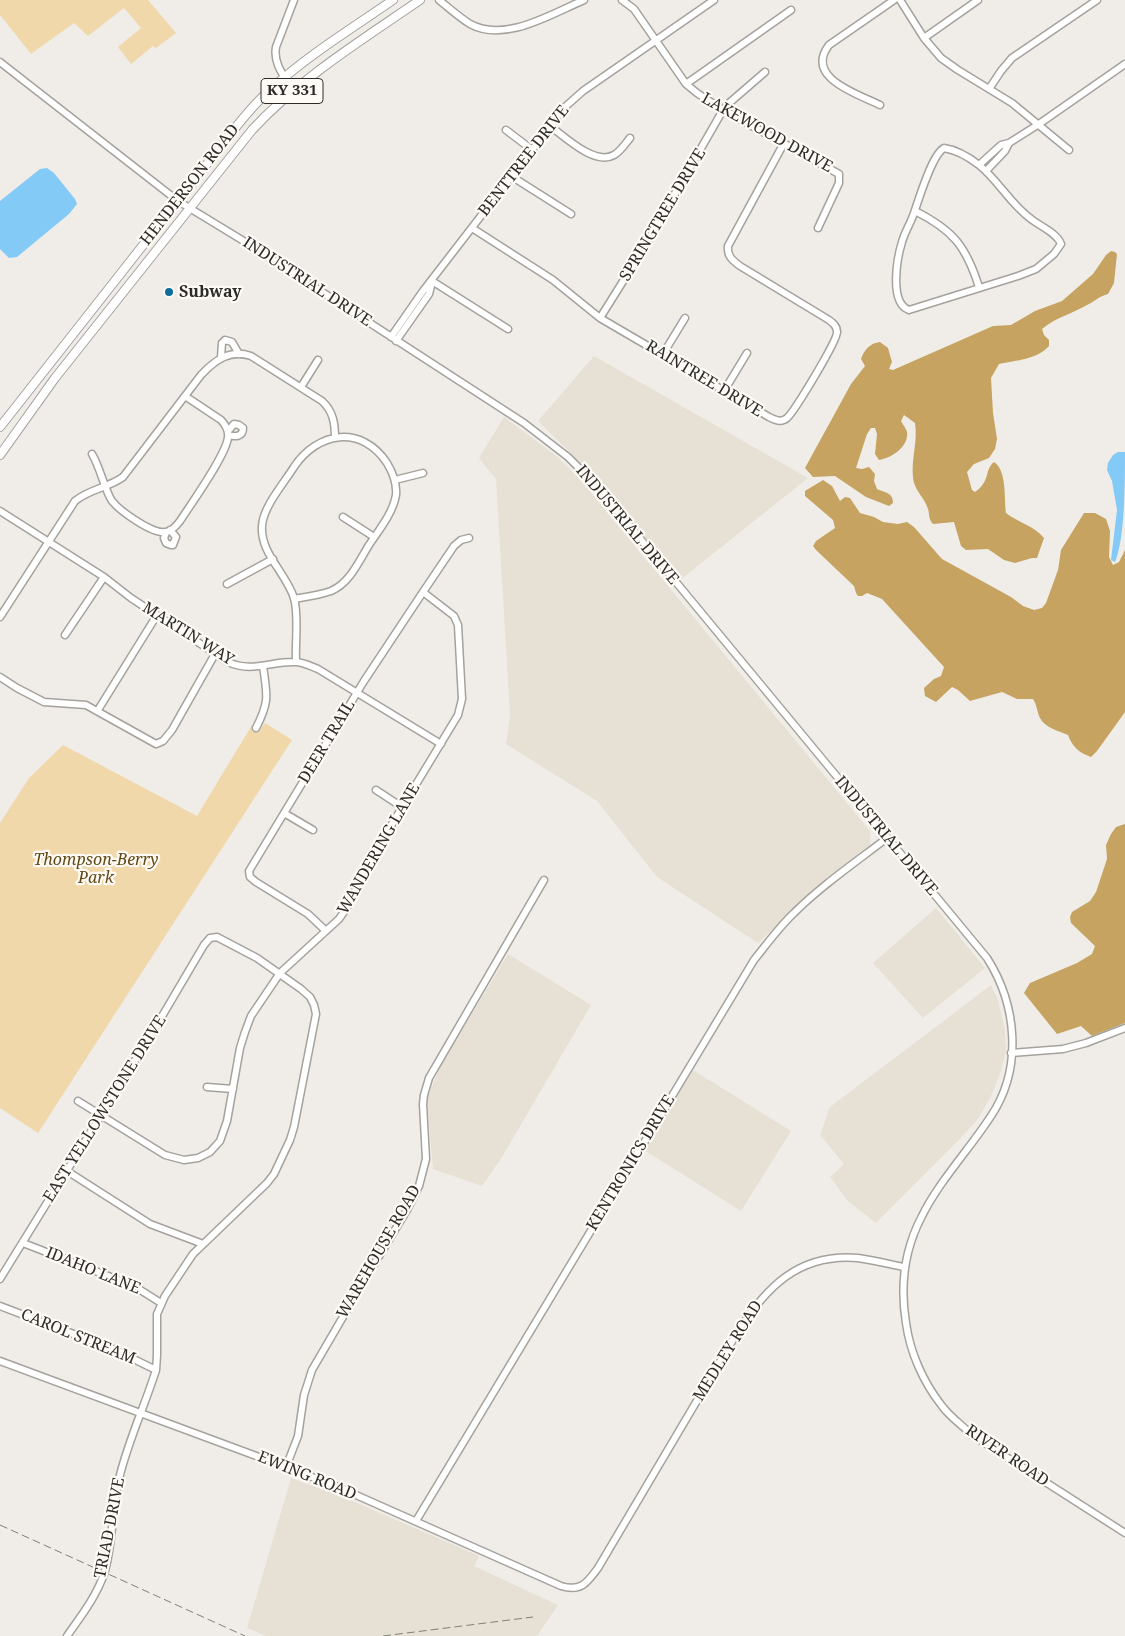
<!DOCTYPE html>
<style>
body{margin:0}
canvas{display:block;background:#f0ede8}
</style>
<canvas width="1125" height="1636"></canvas>
<script>
const ctx = document.querySelector('canvas').getContext('2d');
ctx.lineJoin = 'round';
function fillPath(path, color) { ctx.fillStyle = color; ctx.fill(path, 'evenodd'); }
function stroke(path, color, width, dash) { ctx.strokeStyle = color; ctx.lineWidth = width; ctx.lineCap = dash ? 'butt' : 'round'; ctx.setLineDash(dash || []); ctx.stroke(path); }
function drawText(font, color, halo, rows, align = 'center') {
  ctx.font = font + ' "Noto Serif",serif'; ctx.lineWidth = 4.5; ctx.setLineDash([]); ctx.textBaseline = 'middle'; ctx.strokeStyle = halo; ctx.fillStyle = color; for (const [text, x, y, turn = 0] of rows) {
    ctx.save(); ctx.translate(x, y); ctx.rotate((+turn || 0) * Math.PI / 180); ctx.textAlign = isNaN(turn) ? turn : align; if (halo) ctx.strokeText(text, 0, 0); ctx.fillText(text, 0, 0); ctx.restore();
  }
}
fillPath(new Path2D(`
 M594,356L673,401L808,478L680,580L591,473L538,421Z
 M504,417L556,456L578,477L870,831V845L791,912L758,943L657,877L597,801L506,744L510,715L496,479L479,458Z
 M936,908L985,968L923,1018L873,963Z
 M508,954L591,1005L502,1157L482,1186L433,1169L427,1099L440,1067Z
 M991,985L998,1000L1005,1030L1006,1051L1000,1074L991,1096L978,1119L957,1142L876,1223L848,1201L830,1177L844,1164L820,1135L830,1107Z
 M693,1070L791,1131L741,1211L644,1150Z
 M291,1478L341,1496L479,1556L474,1566L558,1605L537,1636H266L247,1628Z`), '#e7e0d4');
fillPath(new Path2D(`
 M0,0H148L176,33L156,48L153,46L131,64L118,47L141,28L124,8L88,36L74,23L31,54L0,15Z
 M265,723L292,740L38,1133L0,1108V823L29,778L63,745L197,816L252,725L260,730Z`), '#f0d8ab');
fillPath(new Path2D(`
 M1111,251L1115,252L1117,254L1114,283L1108,294C1097,297 1096,301 1087,305C1072,314 1056,317 1042,329L1044,335L1049,340V346C1036,360 1017,360 999,364L991,378L993,413L997,439L995,449L989,458L974,464L967,472L972,490L975,492C991,481 984,470 994,462C1007,470 1004,499 1006,513C1019,523 1033,525 1044,538L1037,558H1032L1015,563L1004,560L988,549L966,550L961,546L954,522L933,524C928,518 930,516 928,509C925,498 914,490 913,478C911,459 918,441 915,423L904,415L901,421C903,425 906,428 907,432C909,447 891,458 879,460L875,454L877,434L875,428H871L867,434L856,468L862,469L869,467L875,474L874,481L877,489C885,493 893,492 893,503L889,506L866,497L835,476L813,477L805,468L851,384L865,366L861,359C864,350 870,343 880,342L888,348L892,362L889,369L893,370L993,326L1011,325L1035,311L1062,301L1093,274L1106,255Z
 M823,480L832,486L840,501L845,497L850,498L860,513L874,517L883,522L898,524L907,522L914,527L942,559L1011,597L1023,606L1034,610L1042,608L1046,603L1058,570L1061,550L1084,513H1095L1106,519L1110,531L1109,557L1113,565L1119,562L1125,550V712L1097,751L1091,757C1079,753 1072,746 1068,735C1059,731 1045,728 1040,718C1037,712 1037,705 1033,699H1017L1002,692L970,701L958,690L952,687L936,702L925,696L924,688L934,679L941,676L944,667L882,599L867,593L862,596H858L856,593L854,586L816,550L813,546L816,541L835,528L833,520L805,496V491Z
 M1125,824V1023L1092,1036L1081,1026L1057,1034L1024,993L1030,983L1077,963L1092,954L1095,946L1071,923L1070,917L1072,912L1090,901L1096,892L1107,859L1106,845L1111,834L1116,827Z`), '#c6a360');
fillPath(new Path2D(`
 M47,168L54,173L75,199L77,204L69,214L17,257L9,258L0,249V201L40,169Z
 M1118,452H1125C1125,480 1125,540 1115,562L1111,560L1117,510L1112,481L1107,470L1108,463L1113,455Z`), '#84caf7');
const minor = new Path2D(`
 M439,0C449,8 459,17 470,24C505,43 551,14 584,0
 M622,0L634,9L686,84L697,93L723,110L839,174V183L818,228
 M900,0L924,38L941,58L958,70L1012,103L1069,150
 M924,38L978,0
 M0,62L178,201L242,240L524,423L568,457L594,483L987,958C1017,1005 1023,1068 991,1116C969,1150 940,1180 922,1216C904,1250 900,1286 906,1323C910,1352 923,1382 942,1406C950,1417 962,1425 972,1435L1125,1533
 M686,84L791,10
 M989,89L1001,71L1012,58L1097,0
 M293,90C284,76 273,64 276,47L294,0
 M880,105C858,94 804,78 829,45L894,0
 M550,126C565,137 595,166 614,155C621,151 625,144 630,138
 M506,130L531,149
 M944,148C957,150 970,158 979,165C999,181 1010,204 1031,219C1040,226 1057,233 1061,244L1054,254L1036,269L1018,276L909,310C889,303 897,258 902,242C905,231 912,221 915,210C920,196 932,155 944,148Z
 M979,165L1001,145L1009,143L1039,124L1125,64
 M986,171L1005,151L1009,143
 M511,176L571,214
 M915,211C953,230 966,246 979,287
 M472,228L553,280L600,318L769,417C775,420 781,423 787,418C794,412 838,340 837,332C837,326 833,323 829,320L740,266C732,260 727,256 728,246L784,143
 M432,281L508,329
 M600,318L642,251L723,110L728,104L765,72
 M391,337L423,291L565,107L583,91L714,0
 M396,341L429,294L432,282
 M663,354L685,318
 M221,357L222,343L225,340L232,342L239,354
 M301,387L318,360
 M724,391L747,353
 M228,431L234,424L239,425L243,428C243,437 235,437 229,435
 M92,454C100,467 105,491 112,501C120,511 152,534 165,532C171,532 177,525 180,521C191,504 227,454 228,437C229,431 225,424 221,420L185,396
 M395,480L423,473
 M0,511L104,577L131,598L228,662C251,673 272,661 295,662C303,662 310,666 318,669L441,744
 M343,517L374,537
 M166,533L164,538L166,543L171,545H173L176,537L170,530
 M227,584L273,559
 M294,599C306,597 320,595 331,591C350,583 359,561 369,545C379,530 393,513 396,495C397,484 393,473 387,463C362,425 318,431 294,467C284,483 263,507 262,526C260,553 286,573 294,598C299,615 295,643 296,662
 M0,617L75,501C89,489 108,488 123,477L201,375C215,360 230,349 251,356L322,401C333,411 335,423 335,438
 M65,635L104,577
 M0,677L17,688L44,702L86,705L156,744L163,741L172,730L215,654
 M98,710L157,615
 M256,728C270,701 267,695 263,666
 M376,790L402,807
 M284,813L313,830
 M326,931L308,914L256,882L250,877L249,871L364,681L423,592L454,546L461,540L469,538
 M1011,1053L1063,1049L1086,1043L1125,1028
 M207,1087L233,1089
 M78,1101L165,1155L184,1160L198,1158L210,1152L220,1141L227,1121L240,1048L245,1032L251,1016L280,973L339,919L348,906L366,867L458,715L462,699L458,625L454,616L423,592
 M67,1171L150,1224L203,1244
 M23,1243L134,1286L161,1303
 M0,1279L161,1018L204,945L210,938L217,937L257,958L301,989L310,997L314,1005L316,1014L294,1127L290,1140L274,1174L267,1183L193,1254L165,1296L157,1314V1355L156,1370C145,1405 129,1439 120,1475C111,1507 114,1542 104,1574C96,1597 81,1616 67,1636
 M0,1306L113,1349L156,1370
 M0,1361L286,1467L338,1487L561,1586C581,1592 587,1583 598,1568L737,1333C766,1287 799,1253 858,1258C873,1260 889,1264 904,1267
 M286,1467L298,1436L304,1395L312,1370L361,1286L407,1210L419,1186L426,1159L423,1104L424,1095L429,1078L544,880
 M416,1521L754,960C767,944 779,927 794,913C822,885 856,862 887,838`);
const major = new Path2D(`
 M0,427L232,132C243,118 254,104 268,92C305,57 351,29 393,0
 M0,455L55,378L252,130C300,78 362,40 420,0`);
stroke(minor, '#a5a29d', 9);
stroke(major, '#a5a29d', 10);
stroke(minor, '#fff', 6);
stroke(major, '#fff', 8);
stroke(new Path2D(`
 M0,1525L245,1636
 M383,1636L533,1617`), '#817f7b', 1, [8, 4]);
for (const [x, y, r, color] of [
 [169,292,5,"#0d6e9c"]
]) { const dot = new Path2D(); dot.arc(x, y, r, 0, 2 * Math.PI); ctx.fillStyle = color; ctx.fill(dot); stroke(dot, '#fdfaf5', 2); }
for (const [x, y, w] of [
 [292,91,62]
]) { const box = new Path2D(); box.roundRect(x - w / 2, y - 12.5, w, 25, 4); ctx.fillStyle = '#fdfaf5'; ctx.fill(box); stroke(box, '#2c2b29', 1); }
drawText('bold 15px', '#2c2b29', null, [
 ["KY 331",292,91]
]);
drawText('16px', '#2c2b29', '#fdfaf5', [
 ["LAKEWOOD DRIVE",767,133,29],
 ["BENTTREE DRIVE",524,161,-52],
 ["HENDERSON ROAD",190,185,-52],
 ["SPRINGTREE DRIVE",663,215,-59],
 ["INDUSTRIAL DRIVE",307,282,33],
 ["RAINTREE DRIVE",704,379,31],
 ["INDUSTRIAL DRIVE",627,525,50],
 ["MARTIN WAY",188,634,32],
 ["DEER TRAIL",327,742,-59],
 ["INDUSTRIAL DRIVE",886,836,50],
 ["WANDERING LANE",379,849,-60],
 ["EAST YELLOWSTONE DRIVE",105,1109,-58],
 ["KENTRONICS DRIVE",631,1163,-59],
 ["WAREHOUSE ROAD",379,1252,-60],
 ["IDAHO LANE",93,1271,22],
 ["CAROL STREAM",78,1337,22],
 ["MEDLEY ROAD",728,1351,-58],
 ["RIVER ROAD",1007,1456,34],
 ["EWING ROAD",307,1476,22],
 ["TRIAD DRIVE",110,1528,-79]
]);
drawText('bold 16px', '#2c2b29', '#fdfaf5', [
 ["Subway",179,292]
], 'left');
drawText('italic 16px', '#624915', '#fdfaf5', [
 ["Thompson-Berry",96,860],
 ["Park",96,878]
]);
</script>
